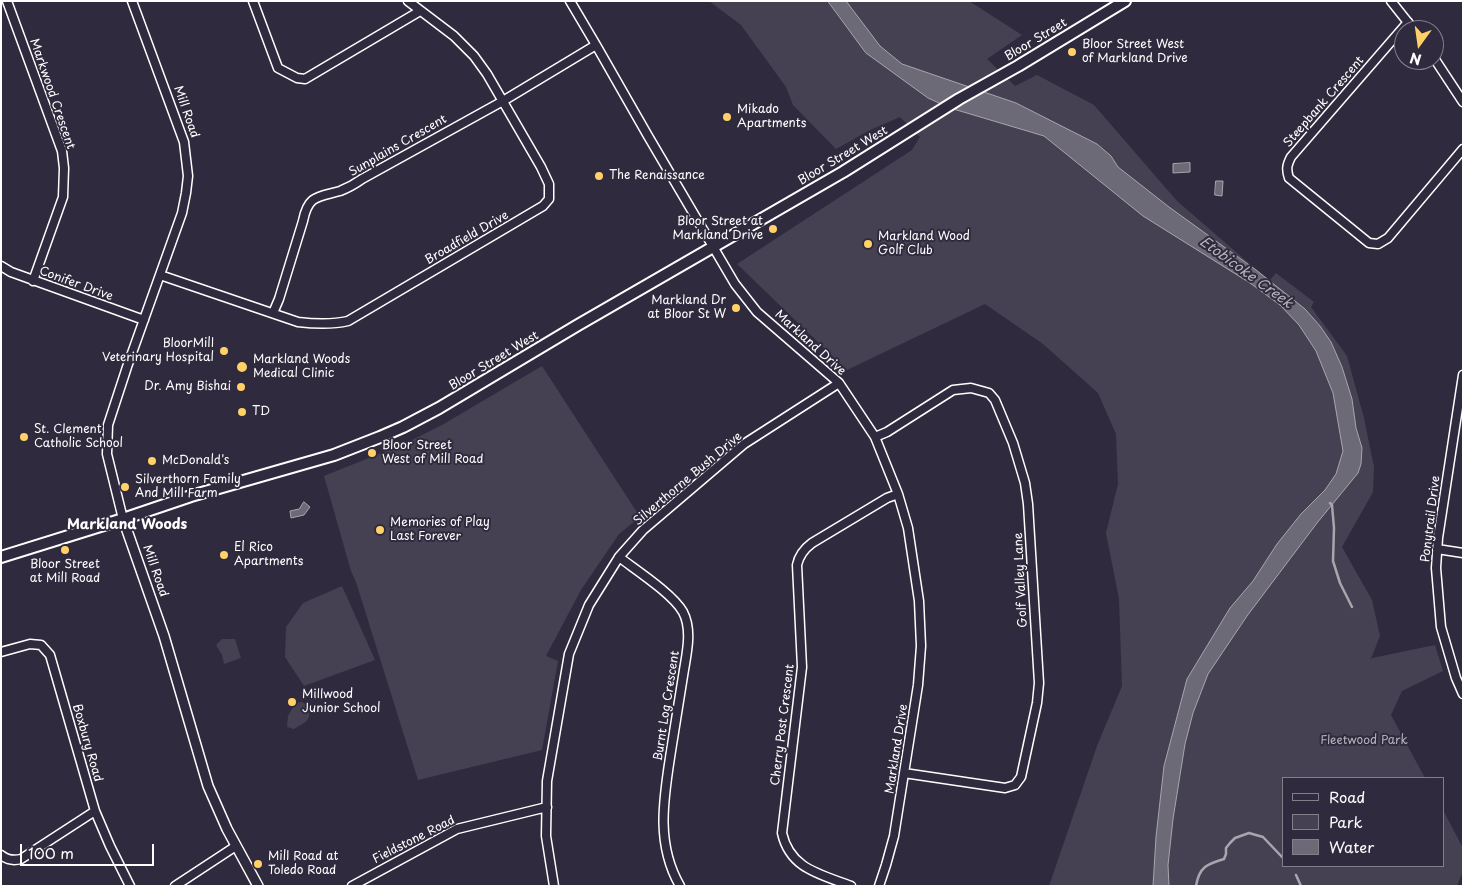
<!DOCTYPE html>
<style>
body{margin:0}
#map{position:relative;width:1464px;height:887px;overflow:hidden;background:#2f2a3d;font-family:"Playpen Sans",sans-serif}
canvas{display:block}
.frame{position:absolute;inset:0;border:2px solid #fff;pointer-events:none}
.legend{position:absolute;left:1282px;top:777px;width:162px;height:90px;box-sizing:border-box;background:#2f2a3d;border:1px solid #827f8b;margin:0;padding:6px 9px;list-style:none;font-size:15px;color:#fff}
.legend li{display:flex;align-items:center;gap:10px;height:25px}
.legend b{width:25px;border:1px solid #827f8b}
.north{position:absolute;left:1394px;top:20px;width:50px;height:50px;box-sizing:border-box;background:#2f2a3d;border:1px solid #827f8b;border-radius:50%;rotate:194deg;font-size:14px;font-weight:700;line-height:20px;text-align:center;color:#fff}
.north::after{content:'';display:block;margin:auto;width:18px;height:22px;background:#ffd166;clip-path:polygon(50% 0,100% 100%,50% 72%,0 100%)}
.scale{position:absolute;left:20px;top:844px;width:134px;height:22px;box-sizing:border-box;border:2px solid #fff;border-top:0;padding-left:6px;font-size:15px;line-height:18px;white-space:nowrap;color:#fff;-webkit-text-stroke:4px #2f2a3d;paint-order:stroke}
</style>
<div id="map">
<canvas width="1464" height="887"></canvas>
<div class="frame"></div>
<ul class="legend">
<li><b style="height:6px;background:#2f2a3d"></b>Road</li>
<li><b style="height:14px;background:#464152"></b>Park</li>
<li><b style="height:14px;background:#6d6a77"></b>Water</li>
</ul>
<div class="north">N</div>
<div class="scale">100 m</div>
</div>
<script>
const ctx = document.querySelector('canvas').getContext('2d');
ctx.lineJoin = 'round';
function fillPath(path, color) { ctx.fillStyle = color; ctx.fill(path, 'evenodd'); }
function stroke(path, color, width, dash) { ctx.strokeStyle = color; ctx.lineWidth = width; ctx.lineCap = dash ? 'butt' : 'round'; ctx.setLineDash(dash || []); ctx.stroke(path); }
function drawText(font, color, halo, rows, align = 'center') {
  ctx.font = font + ' "Playpen Sans",sans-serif'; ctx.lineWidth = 4; ctx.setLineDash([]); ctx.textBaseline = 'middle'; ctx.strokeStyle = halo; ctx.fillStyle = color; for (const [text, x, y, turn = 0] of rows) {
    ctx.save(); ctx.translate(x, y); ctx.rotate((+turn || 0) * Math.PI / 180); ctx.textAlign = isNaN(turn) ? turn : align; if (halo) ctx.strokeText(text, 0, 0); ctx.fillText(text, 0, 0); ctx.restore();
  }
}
fillPath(new Path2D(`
 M709,1H969L1022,35L987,59L1015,86L1037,75L1094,105L1177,201L1251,265L1270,280L1276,273L1314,302L1311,307L1347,356L1364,418L1374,467L1373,492L1342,547L1372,600L1380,636L1370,661L1372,658L1435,645L1443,671L1402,691L1391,715L1425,778H1283V866H1443V810L1463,848V871L1457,886H1049L1097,746L1122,686L1119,599L1106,533L1118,484L1116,434L1098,393L1043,344L985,304L847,370L737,264L912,150L920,137L900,117L870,130L836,149L793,105L786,87L741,25Z
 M542,366L640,517L619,534L581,590L546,656L558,661L542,750L418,780L356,582L351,571L324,476L406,443L442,425Z
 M342,586L375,660L304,686L285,657L286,627L303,603Z
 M222,639H235L241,658L224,664L222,655L216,645Z
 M302,702L308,706C312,721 306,722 294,729L287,727L288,716L295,703Z`), '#464152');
const water = new Path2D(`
 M828,1H846L880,46L902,64L1016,103L1097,144L1111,156L1118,167L1169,207L1256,270L1305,309L1320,326L1331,342L1342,367L1352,399L1356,428L1362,448L1361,464L1358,473L1317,523L1247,616L1208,674L1193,713L1185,744L1173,819L1168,865L1169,886H1153L1156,837L1164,766L1187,679L1230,608L1253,581L1277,544L1301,514L1325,490L1336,474L1343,451L1333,393L1316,351L1299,325L1280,305L1250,283L1143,216L1044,136L950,108L928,98L866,53Z
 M1190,163V172L1173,173V164Z
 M1216,181H1223L1222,196L1215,195Z
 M304,502L310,507L304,515L291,518L290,511L299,509Z`);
fillPath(water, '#6d6a77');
stroke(water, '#a7a6ad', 1);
stroke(new Path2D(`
 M1330,503L1332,505L1334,528L1333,561L1340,583L1352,607
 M1296,875L1301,886
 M1196,886C1199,867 1207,864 1224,859L1226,854V848L1230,843L1235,838L1249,833L1263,837L1283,858`), '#a7a6ad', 2.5);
const minor = new Path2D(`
 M7,1L62,151L64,168L63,197L33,281
 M253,1L278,68L297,78L305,79L420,11
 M570,1L596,45L648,136L735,284L757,312L839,383L875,437L898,494L908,528L919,601L921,646L918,685L894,836L886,865L879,886
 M1391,1L1414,30
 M1408,22L1291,157C1287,165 1286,169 1289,178L1369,243L1378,244L1388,238L1463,149
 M1434,58L1463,102
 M1,266L11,272L144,320
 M160,275L298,322C315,324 331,325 348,321L543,206L549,199V184L541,167L487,74L474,56L454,36L408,1
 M273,313L279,299L303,221C308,195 318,197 340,191C348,188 355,184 362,179L503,101L596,45
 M1463,375L1438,538L1436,568L1441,627L1456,678L1463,694
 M875,437L887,432L953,390L971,388L989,393L995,400L1013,443L1025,483L1028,504L1039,683L1037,703L1021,777L1015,785L1005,788L904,773
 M123,519L107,454L108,425L127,367L182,213L186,193L188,176L184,142L132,1
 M1437,549L1463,553
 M619,557C636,570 673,594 683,612C693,631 686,656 683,676C679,701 675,726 671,751C664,797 655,843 680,886
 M1,652L30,644L41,645L50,655L95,811L110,846L130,886
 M1,855C7,860 13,861 21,859L95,811
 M175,886L236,846
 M352,886L457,829L547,807
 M554,886L546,836L547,781L569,654L589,605L619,557L643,530L744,444L839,383
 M851,886C820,874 790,869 782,833L802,667L797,565C799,555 804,549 812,543L887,498L898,494`);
const tertiary = new Path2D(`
 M123,519L164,636L208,786L227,829L258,886`);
const secondary = new Path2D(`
 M1,557L123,519L191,496L334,455L380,437L403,427L439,408L578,325L843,172L959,99L1018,66L1125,1`);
stroke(minor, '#fff', 11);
stroke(tertiary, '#fff', 12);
stroke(secondary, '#fff', 14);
stroke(minor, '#2f2a3d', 8);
stroke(tertiary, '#2f2a3d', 9);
stroke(secondary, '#2f2a3d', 10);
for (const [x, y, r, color] of [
 [1072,52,5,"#ffd166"],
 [727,117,5,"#ffd166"],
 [599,176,5,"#ffd166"],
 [773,229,5,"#ffd166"],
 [868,244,5,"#ffd166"],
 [736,308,5,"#ffd166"],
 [224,351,5,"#ffd166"],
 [242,367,6,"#ffd166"],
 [241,387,5,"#ffd166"],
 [242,412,5,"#ffd166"],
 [24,437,5,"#ffd166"],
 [372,453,5,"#ffd166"],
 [152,461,5,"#ffd166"],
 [125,487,5,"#ffd166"],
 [380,530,5,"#ffd166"],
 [65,550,5,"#ffd166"],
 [224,555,5,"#ffd166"],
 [292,702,5,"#ffd166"],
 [258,864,5,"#ffd166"]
]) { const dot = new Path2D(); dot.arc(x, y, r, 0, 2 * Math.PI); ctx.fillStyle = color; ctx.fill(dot); stroke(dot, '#2f2a3d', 2); }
drawText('12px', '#fff', '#2f2a3d', [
 ["Bloor Street",1036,40,-31],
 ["Markwood Crescent",52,94,71],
 ["Steepbank Crescent",1324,102,-49],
 ["Mill Road",186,112,71],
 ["Sunplains Crescent",398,146,-30],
 ["Bloor Street West",843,156,-31],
 ["Broadfield Drive",467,238,-30],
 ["Conifer Drive",76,284,20],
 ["Markland Drive",810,343,42],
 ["Bloor Street West",494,361,-31],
 ["Silverthorne Bush Drive",688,479,-40],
 ["Ponytrail Drive",1431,519,-83],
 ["Mill Road",155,571,71],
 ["Golf Valley Lane",1021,580,-93],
 ["Burnt Log Crescent",667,706,-81],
 ["Cherry Post Crescent",783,725,-83],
 ["Boxbury Road",87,743,74],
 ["Markland Drive",897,749,-81],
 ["Fieldstone Road",414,840,-27]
]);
drawText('12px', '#fff', '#2f2a3d', [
 ["Bloor Street West",1082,45],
 ["of Markland Drive",1082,59],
 ["Mikado",737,110],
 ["Apartments",737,124],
 ["The Renaissance",609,176],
 ["Bloor Street at",763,222,"right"],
 ["Markland Drive",763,236,"right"],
 ["Markland Wood",878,237],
 ["Golf Club",878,251],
 ["Markland Dr",726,301,"right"],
 ["at Bloor St W",726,315,"right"],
 ["BloorMill",214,344,"right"],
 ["Veterinary Hospital",214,358,"right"],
 ["Markland Woods",253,360],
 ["Medical Clinic",253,374],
 ["Dr. Amy Bishai",231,387,"right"],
 ["TD",252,412],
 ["St. Clement",34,430],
 ["Catholic School",34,444],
 ["Bloor Street",382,446],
 ["West of Mill Road",382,460],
 ["McDonald's",162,461],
 ["Silverthorn Family",135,480],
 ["And Mill Farm",135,494],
 ["Memories of Play",390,523],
 ["Last Forever",390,537],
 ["El Rico",234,548],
 ["Apartments",234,562],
 ["Bloor Street",65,565,"center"],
 ["at Mill Road",65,579,"center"],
 ["Millwood",302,695],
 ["Junior School",302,709],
 ["Mill Road at",268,857],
 ["Toledo Road",268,871]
], 'left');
drawText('12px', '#b5b3ba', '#2f2a3d', [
 ["Fleetwood Park",1364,741]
]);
drawText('italic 14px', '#b6b4bb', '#2f2a3d', [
 ["Etobicoke Creek",1246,273,36]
]);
drawText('bold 14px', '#fff', '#2f2a3d', [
 ["Markland Woods",127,525]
]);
</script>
